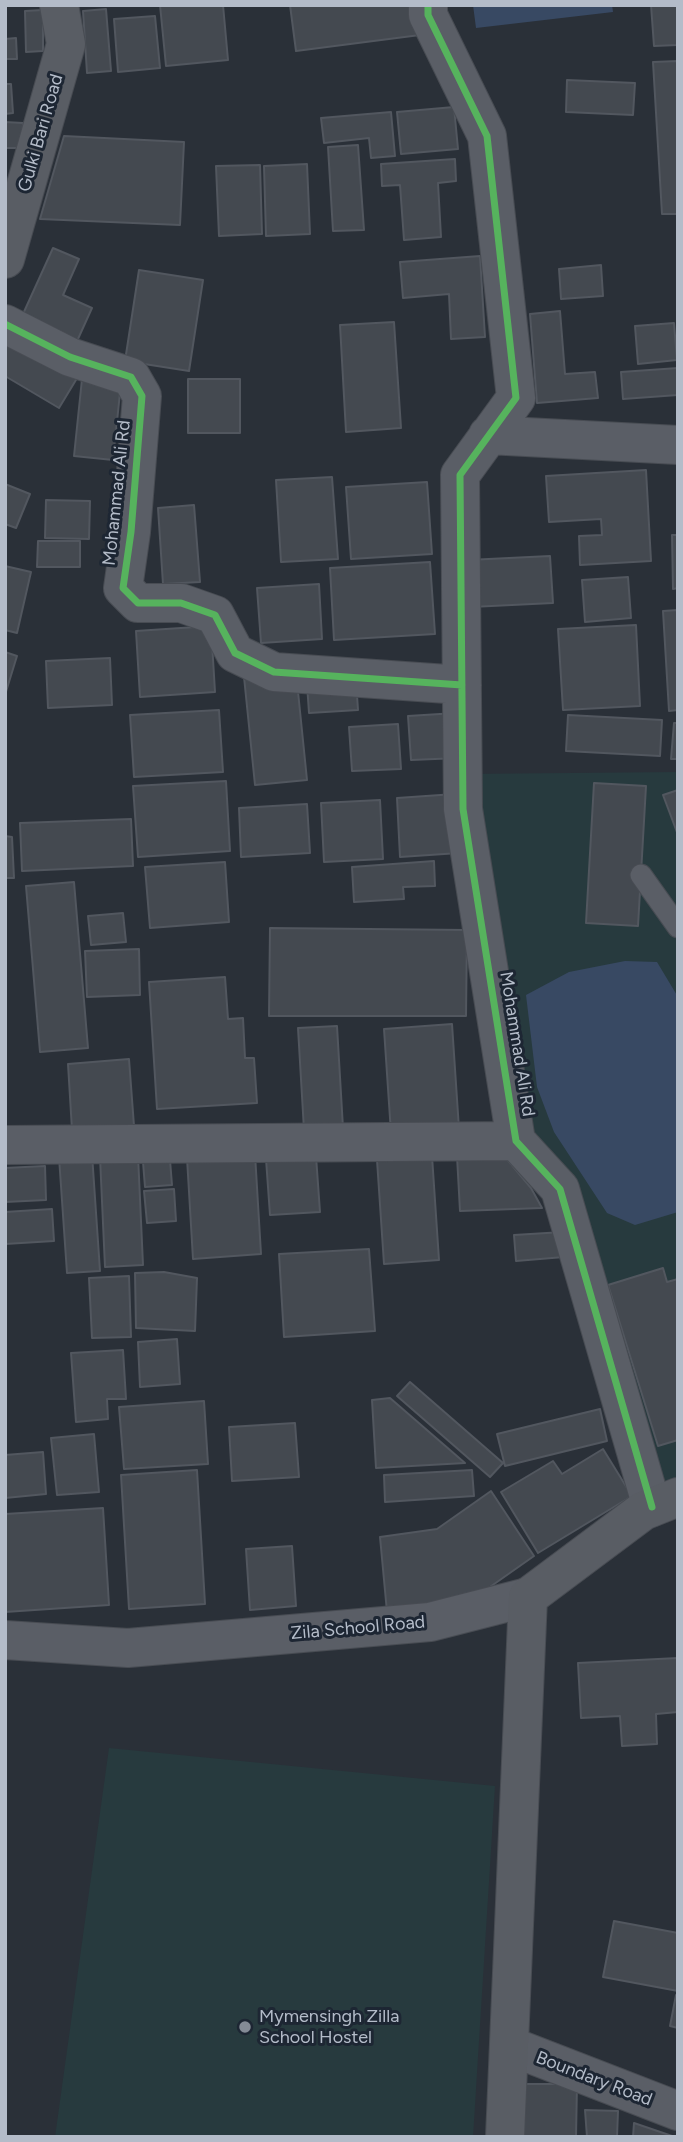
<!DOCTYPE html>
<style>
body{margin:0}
#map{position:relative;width:683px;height:2142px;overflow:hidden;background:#2a3038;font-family:Figtree,sans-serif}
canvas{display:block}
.frame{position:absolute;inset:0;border:7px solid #b4bcc9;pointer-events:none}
</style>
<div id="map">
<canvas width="683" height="2142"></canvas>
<div class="frame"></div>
</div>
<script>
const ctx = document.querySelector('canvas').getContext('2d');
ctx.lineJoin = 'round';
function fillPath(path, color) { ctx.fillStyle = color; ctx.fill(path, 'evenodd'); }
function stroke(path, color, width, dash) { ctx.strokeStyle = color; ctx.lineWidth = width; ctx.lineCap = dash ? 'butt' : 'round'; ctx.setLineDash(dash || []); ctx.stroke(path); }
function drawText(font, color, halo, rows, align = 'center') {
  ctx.font = font + ' Figtree,sans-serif'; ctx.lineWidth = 6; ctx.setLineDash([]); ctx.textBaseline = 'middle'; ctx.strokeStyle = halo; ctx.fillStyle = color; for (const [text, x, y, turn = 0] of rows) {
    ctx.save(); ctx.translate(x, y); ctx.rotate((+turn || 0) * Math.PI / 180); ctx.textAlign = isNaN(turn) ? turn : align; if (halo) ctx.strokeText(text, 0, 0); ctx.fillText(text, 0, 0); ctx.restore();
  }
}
fillPath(new Path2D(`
 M678,772V1488L658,1495L528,1133L463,774Z
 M109,1748L495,1786L473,2137H55Z`), '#273a3e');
fillPath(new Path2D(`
 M473,5H612L613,12L476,28Z
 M625,961L657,962L678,997V1212L635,1225L607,1213L554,1132L537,1087L526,995L569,972Z`), '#384963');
const building = new Path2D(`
 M160,5H223L228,60L166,66Z
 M290,5H416L420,35L296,51Z
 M651,5H678V45L654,46Z
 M106,9L111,71L87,73L83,11Z
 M43,10V51L26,52L25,11Z
 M155,16L160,68L118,72L114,19Z
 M16,38L17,59H5V39Z
 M678,61V214H662L653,62Z
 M567,80L635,83L633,115L566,112Z
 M5,84H11L13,113L5,114Z
 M454,107L458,149L401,154L397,112Z
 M391,112L395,156L371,158L369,138L324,143L321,118Z
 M5,122L23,123L22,148H5Z
 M64,136L184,142L180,225L40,219Z
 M358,145L364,230L333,231L328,147Z
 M455,159L456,181L438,183L441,237L404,240L400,185L382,186L381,164Z
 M307,164L310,234L266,236L264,166Z
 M260,165L262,234L219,236L216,166Z
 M53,248L79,259L63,295L92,308L73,350L18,325Z
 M480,256L485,337L451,339L449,294L403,298L400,262Z
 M601,265L603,296L561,299L559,269Z
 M139,270L203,280L189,371L125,361Z
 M560,311L565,374L595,372L598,398L537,403L530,314Z
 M394,322L401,428L346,432L340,325Z
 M674,323L677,360L638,364L635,326Z
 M5,343L82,370L59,408L5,376Z
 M678,368V395L623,399L621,372Z
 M82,379L121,383L113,460L74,456Z
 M188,379H240V433H188Z
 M646,470L651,561L580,565L579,536L602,535L601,519L549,522L546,476Z
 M332,477L338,559L281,562L276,480Z
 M427,482L432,554L351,559L346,487Z
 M5,484L30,494L16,528L5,524Z
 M46,500L90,501L89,539L45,538Z
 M194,505L200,582L163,584L158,508Z
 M672,535H678V588L673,589Z
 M38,541H80V567H37Z
 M550,556L553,603L471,607L468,560Z
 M430,562L435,634L334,640L330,568Z
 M5,566L31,572L17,633L5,630Z
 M628,577L631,618L585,622L582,580Z
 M319,584L322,639L261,643L257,588Z
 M678,610V710L669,711L663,611Z
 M636,625L640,706L563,710L558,629Z
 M211,626L215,692L140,697L136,631Z
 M5,652L17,656L5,695Z
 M110,658L112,705L48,708L46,661Z
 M295,662L307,780L255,785L243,667Z
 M355,666L358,710L309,713L306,669Z
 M219,710L223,772L134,777L130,715Z
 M456,713L459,758L411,760L408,716Z
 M568,715L662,720L660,756L566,751Z
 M674,723H678V759H671Z
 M398,724L401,769L352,771L349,727Z
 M226,781L230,851L138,857L133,786Z
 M594,783L646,786L638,926L586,923Z
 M678,790V835L663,795Z
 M455,794L459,853L400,857L397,798Z
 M380,800L383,859L324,862L321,803Z
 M307,804L310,853L241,857L239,808Z
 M131,819L133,866L22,871L20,823Z
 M5,836L12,837L14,878H5Z
 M434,861L435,886L403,887L404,899L354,902L352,867Z
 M225,862L229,922L150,928L145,867Z
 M74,882L88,1048L40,1052L26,886Z
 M123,913L126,942L91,945L88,916Z
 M270,928L467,930L466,1016H269Z
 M139,949L140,995L87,997L85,951Z
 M225,977L228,1019L243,1018L245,1058H254L257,1103L157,1109L149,982Z
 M452,1024L459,1129L391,1133L384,1029Z
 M337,1026L343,1128L304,1130L298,1028Z
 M129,1059L134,1126L72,1130L68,1064Z
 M92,1154L100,1271L67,1273L59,1157Z
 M255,1154L261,1254L193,1259L187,1158Z
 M138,1155L143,1265L105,1267L100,1157Z
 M316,1156L320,1212L270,1215L266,1159Z
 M432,1156L439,1260L384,1264L377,1160Z
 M457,1156L506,1158L531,1188L542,1208L460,1211Z
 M170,1160L172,1185L145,1187L143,1162Z
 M45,1166L46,1200L5,1202V1168Z
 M174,1189L176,1221L147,1223L144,1191Z
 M52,1209L54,1241L5,1244V1212Z
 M563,1232L564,1257L516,1261L514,1235Z
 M369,1249L375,1331L284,1337L279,1254Z
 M663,1268L667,1282L678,1279V1440L658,1446L608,1285Z
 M164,1272L197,1278L195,1331L136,1328L135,1273Z
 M129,1276L131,1337L92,1338L89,1278Z
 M177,1339L180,1384L140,1387L138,1342Z
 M123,1350L126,1399H107L108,1419L76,1422L71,1353Z
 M410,1382L503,1463L490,1477L397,1396Z
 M390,1398L465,1463L376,1468L372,1400Z
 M204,1401L208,1464L124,1469L119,1407Z
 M600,1409L607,1441L505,1466L497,1434Z
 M295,1423L299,1477L232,1481L229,1427Z
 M94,1434L99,1492L57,1495L51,1438Z
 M603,1449L632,1496L538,1553L501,1492L553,1461L562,1474Z
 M43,1452L46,1494L5,1498V1455Z
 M197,1470L205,1604L129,1609L121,1475Z
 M472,1470L474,1496L385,1502L384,1475Z
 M491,1491L534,1556L480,1594L387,1612L380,1537L437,1529Z
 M103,1508L109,1605L5,1612V1514Z
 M292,1546L296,1606L250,1610L246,1549Z
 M678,1658V1712L656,1714L657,1744L622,1746L620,1716L581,1718L578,1663Z
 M614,1921L678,1933V1991L603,1977Z
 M676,1995H678V2028L670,2026Z
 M524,2084H577L576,2137H523Z
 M585,2110L618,2111L617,2137H587Z
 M634,2123L675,2137H633Z`);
fillPath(building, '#444950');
stroke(building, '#52575f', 2);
const lane = new Path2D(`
 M641,875L678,927`);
const street = new Path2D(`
 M428,5V15L487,136L516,398L460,475L463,809L516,1141L560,1189L652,1507
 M5,324L70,357L131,377L142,396L131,532L123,588L138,603H181L215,615L235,653L274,672L462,685
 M488,435L678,445
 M5,1145L516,1141
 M5,1640L128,1648L430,1622L528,1597
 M510,2046L678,2111`);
const secondary = new Path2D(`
 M5,259L66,44L59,5
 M505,2137L528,1597L643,1511L678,1497`);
stroke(lane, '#484c53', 23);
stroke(street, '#484c53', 40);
stroke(secondary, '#484c53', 40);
stroke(lane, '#5a5e66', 21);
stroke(street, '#5a5e66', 38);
stroke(secondary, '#595d64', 38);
stroke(new Path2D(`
 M428,5V15L487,136L516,398L460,475L463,809L516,1141L560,1189L652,1507
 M5,324L70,357L131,377L142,396L131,532L123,588L138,603H181L215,615L235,653L274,672L462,685`), '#56b35d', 7);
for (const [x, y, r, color] of [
 [245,2027,7,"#848b96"]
]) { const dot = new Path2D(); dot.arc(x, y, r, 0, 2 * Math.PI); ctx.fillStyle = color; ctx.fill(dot); stroke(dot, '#1d2633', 2.5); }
drawText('18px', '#b4bcc9', '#1d2633', [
 ["Gulki Bari Road",41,133,-74],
 ["Mohammad Ali Rd",117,493,-84],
 ["Mohammad Ali Rd",517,1044,81],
 ["Zila School Road",358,1628,-5],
 ["Boundary Road",594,2079,21]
]);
drawText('18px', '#b4bcc9', '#1d2633', [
 ["Mymensingh Zilla",259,2017],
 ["School Hostel",259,2038]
], 'left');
</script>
